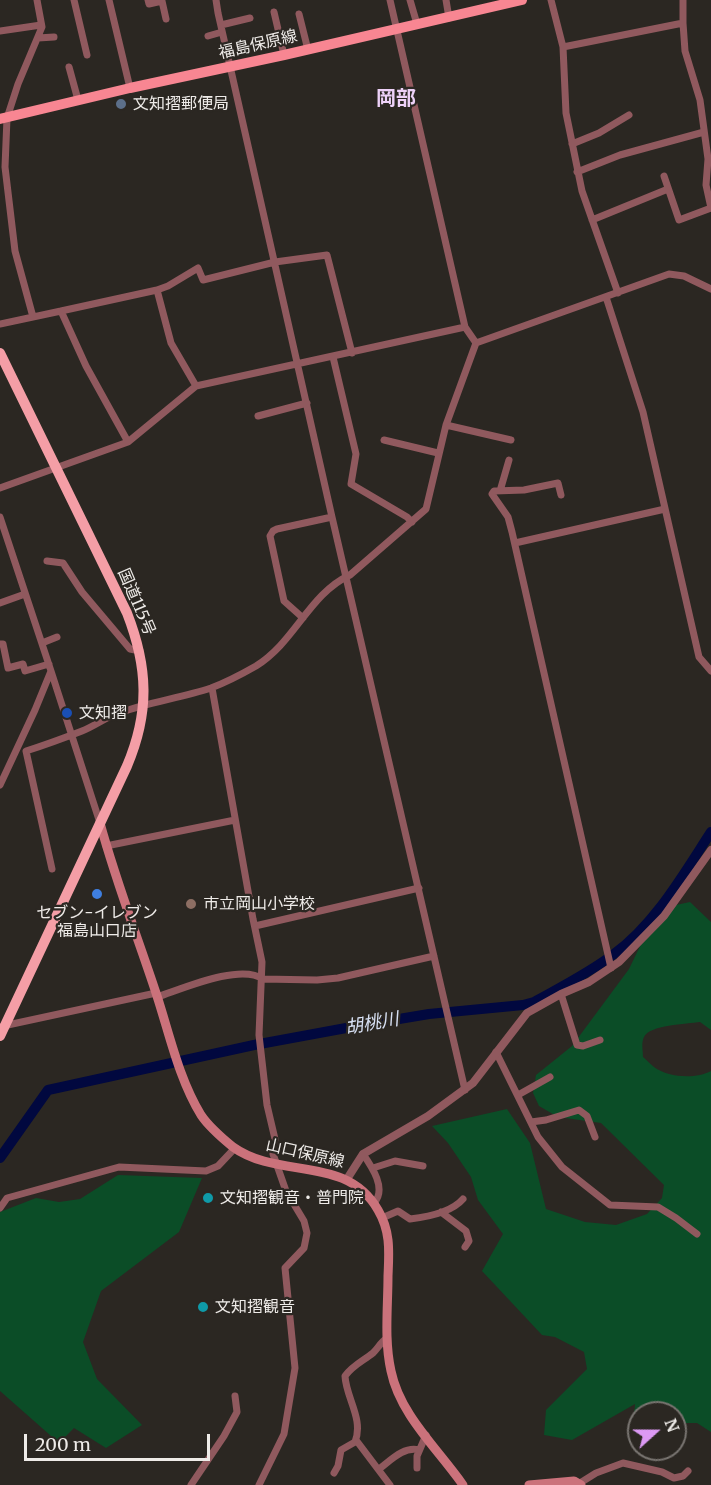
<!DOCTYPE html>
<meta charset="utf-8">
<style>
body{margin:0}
#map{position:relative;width:711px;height:1485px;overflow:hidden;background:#2b2722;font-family:Merriweather,serif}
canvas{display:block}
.north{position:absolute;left:627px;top:1401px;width:60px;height:60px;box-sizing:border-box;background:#2b2722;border:2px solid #797571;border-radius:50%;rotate:69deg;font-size:16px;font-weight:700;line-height:24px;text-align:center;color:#eeebe8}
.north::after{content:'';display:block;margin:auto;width:21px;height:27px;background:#dc99f4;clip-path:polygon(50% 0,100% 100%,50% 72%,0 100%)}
.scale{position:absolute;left:24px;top:1434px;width:186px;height:27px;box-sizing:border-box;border:3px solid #eeebe8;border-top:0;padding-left:8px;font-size:18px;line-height:21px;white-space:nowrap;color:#eeebe8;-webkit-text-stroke:4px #2b2722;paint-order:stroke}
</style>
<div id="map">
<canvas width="711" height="1485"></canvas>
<div class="north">N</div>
<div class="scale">200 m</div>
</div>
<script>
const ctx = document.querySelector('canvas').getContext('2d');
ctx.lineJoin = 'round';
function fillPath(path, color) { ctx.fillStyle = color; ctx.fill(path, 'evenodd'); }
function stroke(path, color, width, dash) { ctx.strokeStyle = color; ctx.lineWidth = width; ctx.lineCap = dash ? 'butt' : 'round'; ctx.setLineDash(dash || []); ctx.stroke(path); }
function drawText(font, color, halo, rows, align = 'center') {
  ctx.font = font + ' Merriweather,"Noto Sans JP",serif'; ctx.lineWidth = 4.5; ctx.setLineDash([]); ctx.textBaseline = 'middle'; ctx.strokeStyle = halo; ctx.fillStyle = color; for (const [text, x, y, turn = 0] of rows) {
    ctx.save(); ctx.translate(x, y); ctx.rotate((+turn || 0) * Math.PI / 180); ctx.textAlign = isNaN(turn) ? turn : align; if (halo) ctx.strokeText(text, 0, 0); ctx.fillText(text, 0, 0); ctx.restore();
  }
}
fillPath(new Path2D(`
 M690,902L711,922V1030L700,1022C687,1024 649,1025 644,1037C641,1043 643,1050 643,1057C647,1060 650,1064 654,1067C669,1078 696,1079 711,1071V1432L697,1423H675V1413H639V1439L632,1442L635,1404L572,1440L544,1435L546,1410L587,1369L584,1352L555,1337L542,1335L482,1271L503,1234L478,1200L471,1177L448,1143L432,1126L507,1109L530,1143L546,1209L585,1222L616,1225L647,1214L662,1198L664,1185L601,1123L558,1117L539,1106L533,1093L536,1075L572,1046L629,969L655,915L676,905Z
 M118,1175L202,1178L179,1232L101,1291L83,1342L97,1379L142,1425L106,1448L74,1428L59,1443L0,1391V1212L36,1198L59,1202L80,1199Z`), '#0b4d27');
stroke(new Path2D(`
 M0,1158L48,1090L254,1045L357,1026L429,1014L523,1005L534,1002C561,987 589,973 614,954C655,924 683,875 711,832`), '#01083f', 10);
stroke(new Path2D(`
 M74,0L87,55
 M109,0L130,88
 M148,0L149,4L162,1L166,19
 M216,0L218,13L332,517L277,529L273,531L270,536L284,601L303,618
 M390,0L465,327
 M410,0L417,24
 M446,0L449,18
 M551,0L563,47L566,113L582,191L618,293
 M683,0V23
 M274,12L284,55
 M299,14L308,50
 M221,25L250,18
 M0,31L41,25
 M208,36L222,32
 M38,38L54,37
 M563,47L683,23L685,51L700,100L708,159L706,185L711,208
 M69,67L78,100
 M572,144L599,133L629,115
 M577,172L620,155L704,132
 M664,176L679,220L711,208
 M592,220L668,189
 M157,290L171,343L196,386
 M606,297L643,412L699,657L711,671
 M61,311L157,290L168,286L198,268L203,280L275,262L327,255L352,353
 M33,317L15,251L5,167L7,118L18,84L42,27L37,0
 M0,324L61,311L86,366L128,442
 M333,357L356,454L351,484L407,517L412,522
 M258,416L307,403
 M446,425L511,440
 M384,440L438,453
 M0,488L128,442L196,386L465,327L476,343L669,274L684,276L711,289
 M500,491L509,460
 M561,495L558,483L524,490L494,491L492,494L508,517L512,532L611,968
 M0,517L51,671L35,710L0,785
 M332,517L465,1090
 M515,543L665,509
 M47,561L63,563L82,592L130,649L140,651
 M0,603L25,594
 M42,643L57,637
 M0,644H3L8,668L23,664L25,671L49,664
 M51,671L100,823
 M212,688L253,919L262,962L259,1035L267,1105L275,1139L273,1154L286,1191L304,1221L307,1233L304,1248L285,1268L295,1368L284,1434L259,1485
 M106,846L235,820
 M52,869L26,751C45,745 64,738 82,731C95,726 106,717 119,713C149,702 181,698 211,688C227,682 242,674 256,666C295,642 309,594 350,575L426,509L446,425L476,343
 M255,926L419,888
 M561,994L577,1045L583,1046L600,1040
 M157,997C182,989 240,963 263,979L317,980L338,978L434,956
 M3,1026L156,993
 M496,1052L538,1137L562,1167L610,1205L658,1207L676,1218L697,1234
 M518,1095L550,1077
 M531,1122L546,1120L579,1110L587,1116L595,1137
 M363,1154C372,1167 387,1189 374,1203
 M373,1168L395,1161L423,1166
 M0,1208L7,1198L119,1167L206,1171L218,1166L235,1148
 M441,1212L466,1231L469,1241L465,1247
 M382,1218L398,1211L410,1219C427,1217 451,1213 463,1199
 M356,1440L390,1485
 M417,1468V1456L426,1435
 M379,1469C391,1460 404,1446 419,1450
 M334,1473L338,1466L341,1450L355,1442C364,1419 346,1398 345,1376C353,1365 363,1361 373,1353C378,1348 381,1342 387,1338
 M580,1483L596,1473L623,1463L662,1472L674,1478L683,1476L688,1471
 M191,1485L224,1436L237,1412L235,1396`), '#90595e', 7);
stroke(new Path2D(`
 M347,1179L363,1154L428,1116L473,1083L527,1013L561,994L589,982L619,962L664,916L711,850`), '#90595e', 8);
stroke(new Path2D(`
 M100,823C116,882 138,938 157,996C170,1036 179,1079 201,1115C209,1127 222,1138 233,1147C279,1180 346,1154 378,1210C391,1232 389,1252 388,1276C388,1307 384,1340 391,1371C400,1415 438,1449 463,1485
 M529,1485L574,1481L581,1485`), '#cb727b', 9);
stroke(new Path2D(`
 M0,119L130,88L284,55L522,0`), '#f88692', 10);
stroke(new Path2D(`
 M0,353L127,613C148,667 150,712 127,766L0,1036`), '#f49ea6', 10);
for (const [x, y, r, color] of [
 [121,104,6,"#5c6f8a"],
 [67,713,6,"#1a4fb4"],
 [97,894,6,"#3f7fe0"],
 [191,904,6,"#8d6e63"],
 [208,1198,6,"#0f9aa8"],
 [203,1307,6,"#0f9aa8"]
]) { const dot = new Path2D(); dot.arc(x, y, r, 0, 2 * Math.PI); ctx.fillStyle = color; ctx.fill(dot); stroke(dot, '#2b2722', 2); }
drawText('16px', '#eeebe8', '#2b2722', [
 ["福島保原線",258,45,-13],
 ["国道115号",136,602,67],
 ["山口保原線",305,1154,13]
]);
drawText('16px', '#eeebe8', '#2b2722', [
 ["文知摺郵便局",133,104],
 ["文知摺",79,713],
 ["市立岡山小学校",203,904],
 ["セブン-イレブン",97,913,"center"],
 ["福島山口店",97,931,"center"],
 ["文知摺観音・普門院",220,1198],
 ["文知摺観音",215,1307]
], 'left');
drawText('italic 18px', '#d7e0f3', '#2b2722', [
 ["胡桃川",372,1024,-10]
]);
drawText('bold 20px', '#edd1f8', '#2b2722', [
 ["岡部",396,99]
]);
</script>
